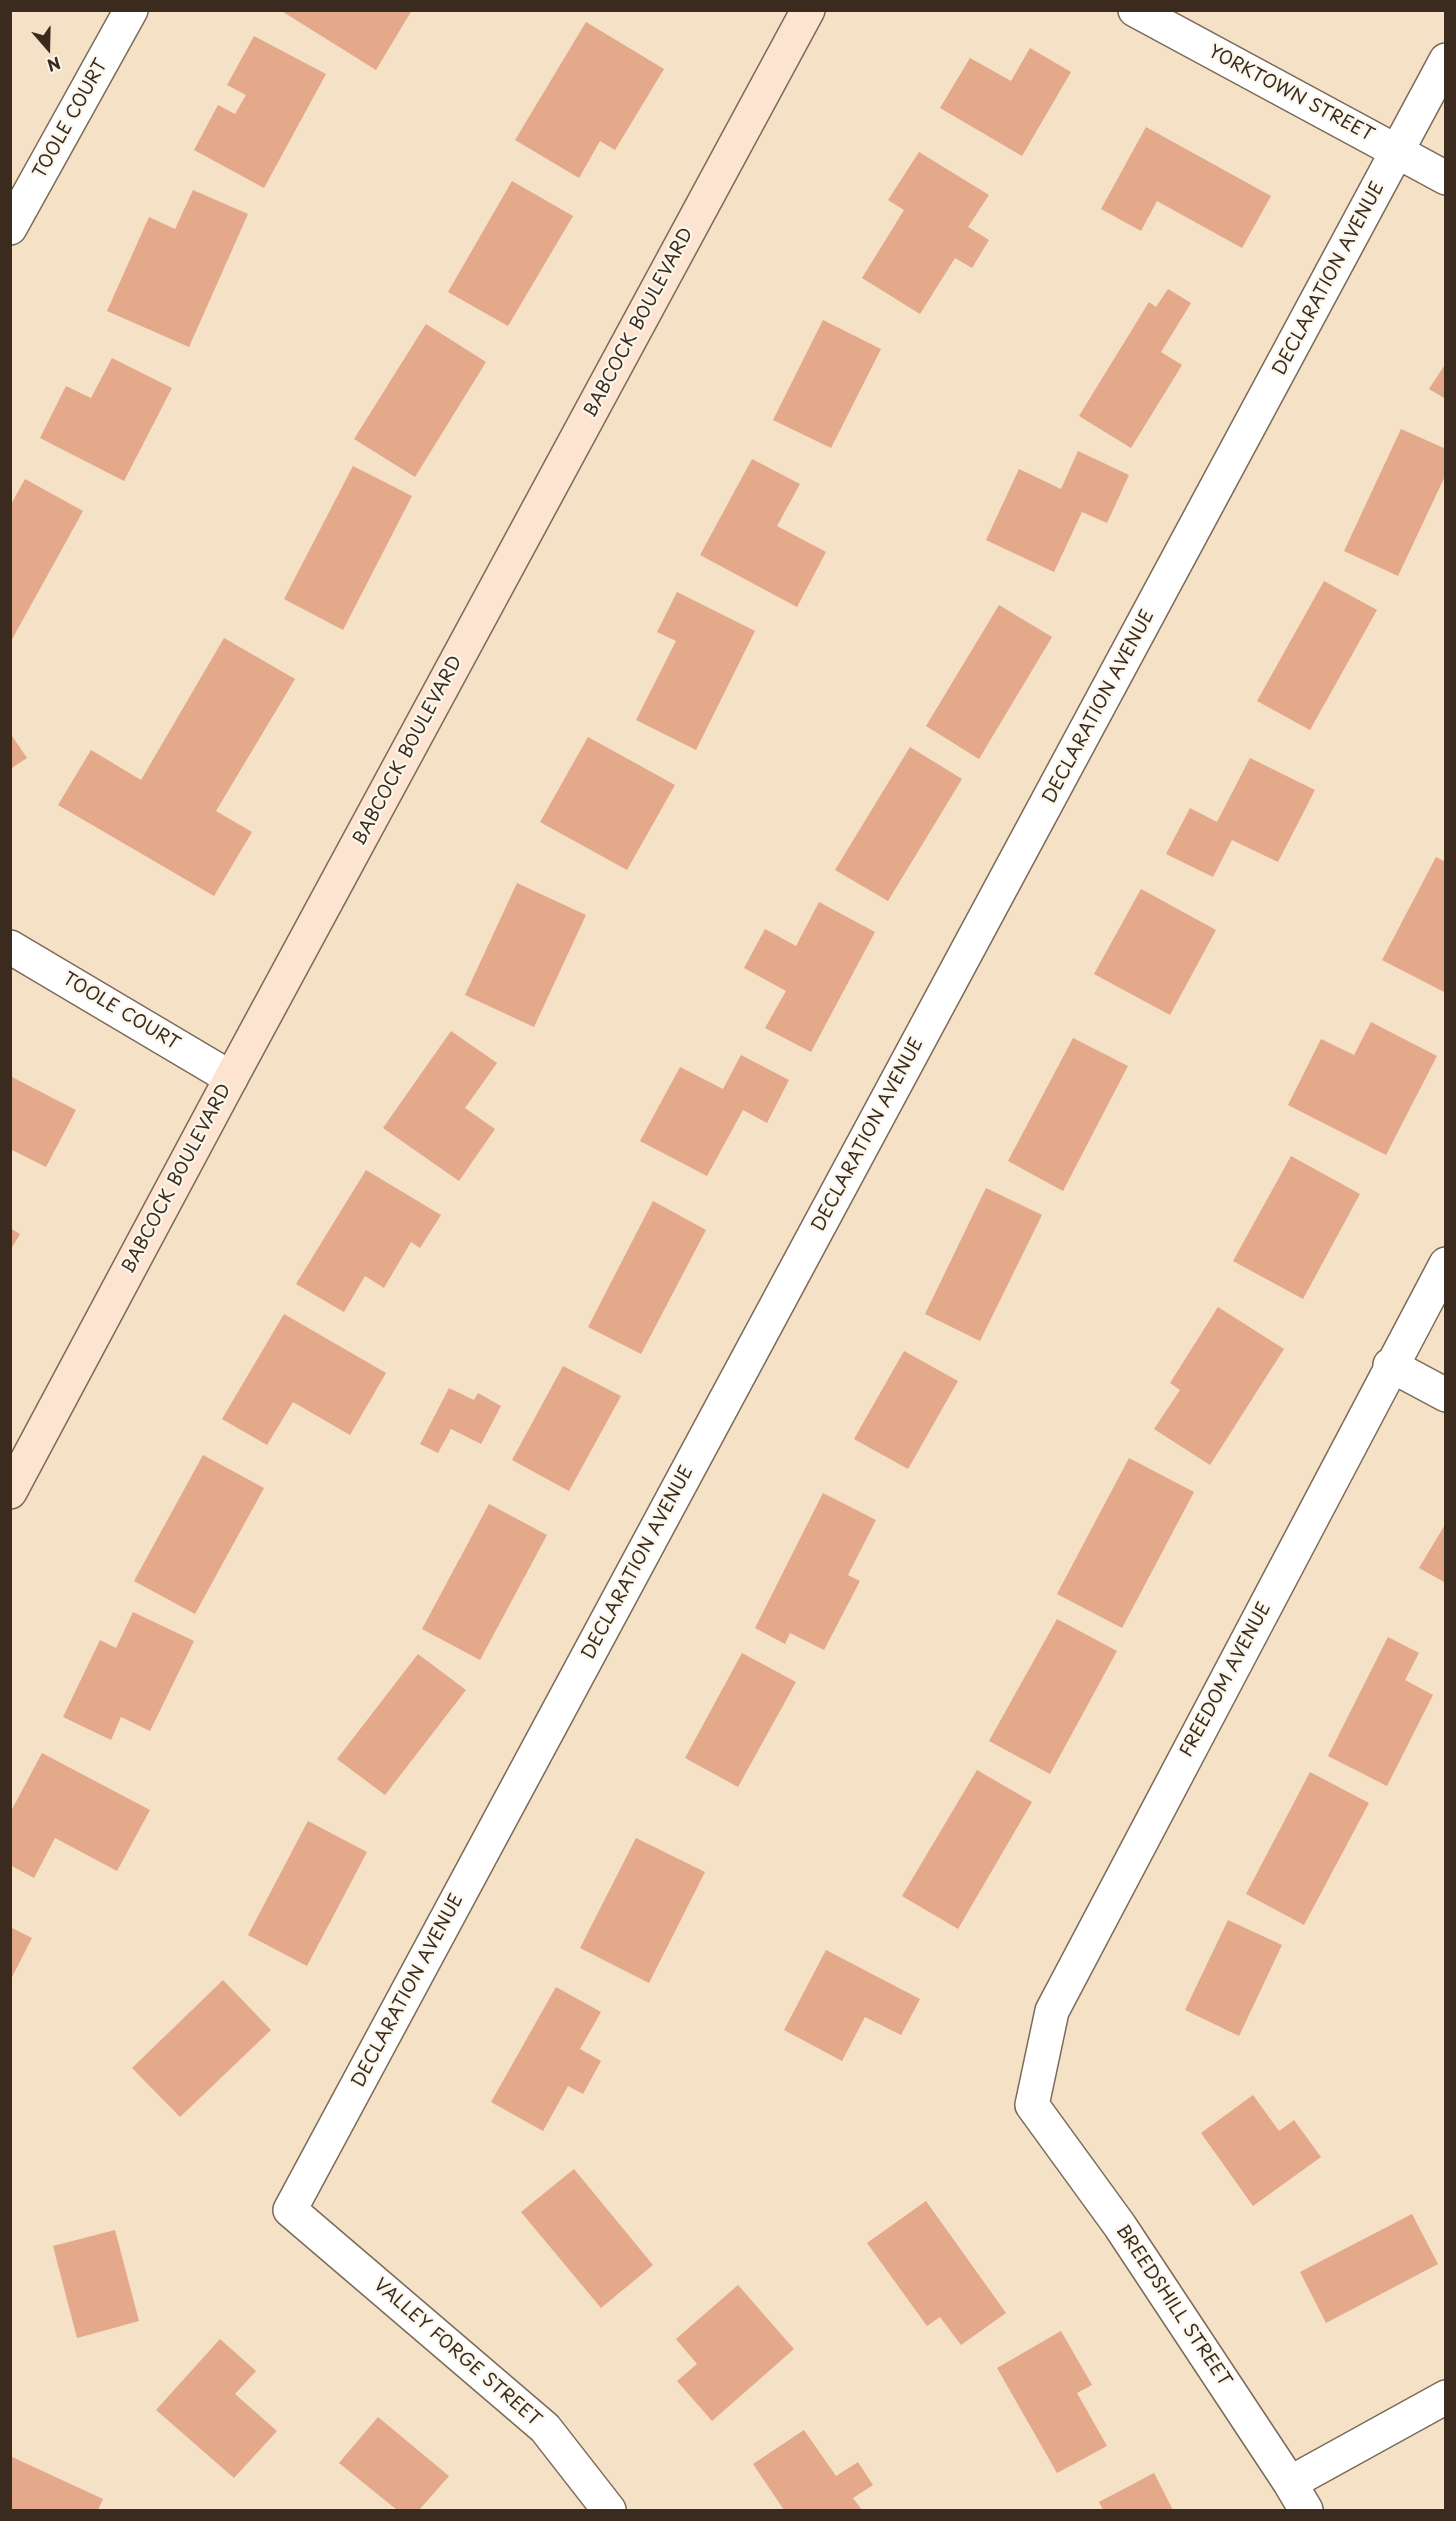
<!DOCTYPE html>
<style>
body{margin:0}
#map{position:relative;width:1456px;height:2521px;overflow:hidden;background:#f4e1c6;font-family:"Playpen Sans",sans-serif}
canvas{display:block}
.frame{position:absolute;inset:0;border:12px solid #3b2a1e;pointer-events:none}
.north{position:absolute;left:18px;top:18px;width:60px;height:60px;-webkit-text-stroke:4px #fbf7ec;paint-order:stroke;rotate:160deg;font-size:16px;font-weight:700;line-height:24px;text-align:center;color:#3b2a1e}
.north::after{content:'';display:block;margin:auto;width:21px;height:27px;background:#3b2a1e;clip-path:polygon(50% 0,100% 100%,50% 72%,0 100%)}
</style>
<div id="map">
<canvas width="1456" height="2521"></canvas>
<div class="frame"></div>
<div class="north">N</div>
</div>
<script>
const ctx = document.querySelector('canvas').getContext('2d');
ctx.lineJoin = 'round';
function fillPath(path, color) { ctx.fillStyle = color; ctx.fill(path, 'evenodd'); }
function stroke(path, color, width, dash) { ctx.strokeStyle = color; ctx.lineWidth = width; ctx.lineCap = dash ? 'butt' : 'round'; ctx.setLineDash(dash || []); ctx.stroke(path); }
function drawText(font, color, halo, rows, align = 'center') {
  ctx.font = font + ' "Playpen Sans",sans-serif'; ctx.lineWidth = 4.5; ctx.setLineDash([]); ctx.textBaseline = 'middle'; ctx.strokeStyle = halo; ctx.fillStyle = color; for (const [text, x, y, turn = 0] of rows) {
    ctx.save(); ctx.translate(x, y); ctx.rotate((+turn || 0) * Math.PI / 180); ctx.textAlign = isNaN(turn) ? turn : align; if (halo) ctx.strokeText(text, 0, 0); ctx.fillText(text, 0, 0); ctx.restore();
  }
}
fillPath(new Path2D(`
 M280,10H412L376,70Z
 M586,22L664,69L615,150L600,141L579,178L515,140Z
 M254,36L326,74L264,188L194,150L218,105L235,114L246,95L227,85Z
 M1030,48L1071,72L1022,156L940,108L970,58L1011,81Z
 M1146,127L1271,196L1242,248L1157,201L1141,231L1101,209Z
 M919,152L989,195L968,227L989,240L972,268L955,258L920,314L862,278L904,210L888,200Z
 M512,181L573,216L508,326L448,292Z
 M193,190L248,214L189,347L107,311L149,217L175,229Z
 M1168,289L1191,303L1161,352L1182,365L1131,448L1079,416L1149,302L1156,307Z
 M823,320L881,349L831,448L773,420Z
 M426,324L486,362L415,477L354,439Z
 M112,358L172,388L124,481L40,438L66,386L91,398Z
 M1446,363V399L1429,389Z
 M1401,429L1446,449V474L1398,576L1344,551Z
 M1078,451L1129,475L1107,523L1082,512L1054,572L986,540L1019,469L1061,489Z
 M752,459L800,484L777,526L826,552L797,607L700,555Z
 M353,466L412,496L343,630L284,599Z
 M25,479L83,511L10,643V506Z
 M1324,581L1377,610L1310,730L1257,701Z
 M677,592L755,631L696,750L636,720L676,641L657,632Z
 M999,605L1052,637L979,759L926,726Z
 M224,638L295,679L216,811L252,832L214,896L58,805L91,750L141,780Z
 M10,733L27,758L10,769Z
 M588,737L675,785L627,870L540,822Z
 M910,747L962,779L888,901L835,870Z
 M1250,758L1315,790L1278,862L1232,840L1213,877L1166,854L1190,808L1217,822Z
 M1436,857L1446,862V993L1382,960Z
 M517,883L586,915L534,1027L465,995Z
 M1141,889L1216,930L1170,1015L1094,974Z
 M819,902L875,932L811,1052L765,1028L786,991L744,968L765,929L796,946Z
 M1371,1022L1437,1056L1386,1155L1288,1105L1321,1039L1354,1055Z
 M451,1031L497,1063L465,1108L495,1129L459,1181L383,1128Z
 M1073,1038L1128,1066L1063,1191L1008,1161Z
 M741,1055L789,1080L767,1123L743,1110L707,1176L640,1141L680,1067L723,1089Z
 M10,1076L76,1110L46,1167L10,1149Z
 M1291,1156L1360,1194L1303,1299L1233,1261Z
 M366,1170L441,1215L420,1248L411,1242L384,1288L365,1276L344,1312L296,1284Z
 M986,1188L1042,1215L980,1341L925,1314Z
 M653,1201L706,1230L641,1354L588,1327Z
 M10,1228L20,1234L10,1251Z
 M1218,1307L1284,1349L1210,1465L1154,1429L1180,1390L1170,1383Z
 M284,1314L386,1373L350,1435L293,1402L267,1445L222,1419Z
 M904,1351L958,1381L908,1469L854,1439Z
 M563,1366L621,1396L569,1491L512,1460Z
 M449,1388L474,1400L478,1393L501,1406L481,1444L451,1429L438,1453L420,1444Z
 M203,1455L264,1488L195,1614L134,1581Z
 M1129,1458L1194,1492L1122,1628L1057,1594Z
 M823,1493L876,1520L848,1575L860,1581L824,1650L790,1633L785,1644L755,1628Z
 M489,1504L547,1535L480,1660L422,1629Z
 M1446,1523V1583L1419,1568Z
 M133,1612L194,1641L150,1731L121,1717L111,1740L63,1717L100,1640L116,1648Z
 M1057,1619L1117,1651L1050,1774L989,1741Z
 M1388,1637L1419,1653L1405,1680L1433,1695L1387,1786L1328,1756Z
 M742,1653L796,1682L738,1787L685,1758Z
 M418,1654L466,1690L385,1795L337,1759Z
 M42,1753L150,1810L117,1871L55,1838L34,1878L10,1865V1813Z
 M977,1770L1032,1802L958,1929L902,1896Z
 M1310,1772L1369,1803L1304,1925L1246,1894Z
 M308,1821L367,1852L307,1966L248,1935Z
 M636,1838L705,1872L649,1983L580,1948Z
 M1228,1920L1282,1945L1239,2036L1185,2010Z
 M10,1927L32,1938L10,1981Z
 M826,1950L920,1999L901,2035L865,2017L842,2061L784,2030Z
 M223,1980L271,2030L180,2117L132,2068Z
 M556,1987L601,2012L580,2049L601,2061L583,2094L568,2086L543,2131L491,2102Z
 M1253,2095L1279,2131L1294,2120L1321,2157L1253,2206L1201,2133Z
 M574,2169L653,2265L601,2308L521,2212Z
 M926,2201L1006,2313L961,2345L940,2317L927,2326L867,2243Z
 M1412,2214L1438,2264L1326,2323L1300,2272Z
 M115,2230L139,2321L77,2338L53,2246Z
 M738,2285L794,2349L712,2421L677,2381L697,2364L676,2339Z
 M1061,2331L1092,2385L1077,2393L1107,2446L1057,2473L997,2368Z
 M220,2339L256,2371L235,2394L277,2431L234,2478L156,2410Z
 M378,2417L449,2476L419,2510H397L339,2463Z
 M804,2430L836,2476L858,2462L873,2485L853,2498L862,2510H784L753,2464Z
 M10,2456L103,2499L98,2510H10Z
 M1154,2473L1173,2510H1103L1099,2502Z`), '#e4a88a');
const street = new Path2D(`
 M1135,10L1446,178
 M10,228L131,10
 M10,947L231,1078
 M1390,1365L1446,1395
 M1290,2483L1446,2397
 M609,2510L545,2428L290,2210L1446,60
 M1306,2510L1290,2483L1120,2226L1032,2105L1052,2011L1446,1264`);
const secondary = new Path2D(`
 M10,1492L231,1078L808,10`);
stroke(street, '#7c6a59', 36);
stroke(secondary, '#7c6a59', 36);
stroke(street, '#fff', 33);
stroke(secondary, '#fde4d1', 33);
drawText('18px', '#3b2a1e', '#fbf7ec', [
 ["YORKTOWN STREET",1291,94,28],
 ["TOOLE COURT",71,119,-61],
 ["DECLARATION AVENUE",1329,279,-62],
 ["BABCOCK BOULEVARD",639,323,-62],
 ["DECLARATION AVENUE",1099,707,-62],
 ["BABCOCK BOULEVARD",408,751,-62],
 ["TOOLE COURT",121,1012,31],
 ["DECLARATION AVENUE",868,1135,-62],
 ["BABCOCK BOULEVARD",177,1179,-62],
 ["DECLARATION AVENUE",638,1563,-62],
 ["FREEDOM AVENUE",1226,1680,-62],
 ["DECLARATION AVENUE",408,1991,-62],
 ["BREEDSHILL STREET",1173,2306,56],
 ["VALLEY FORGE STREET",457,2353,41]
]);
</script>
